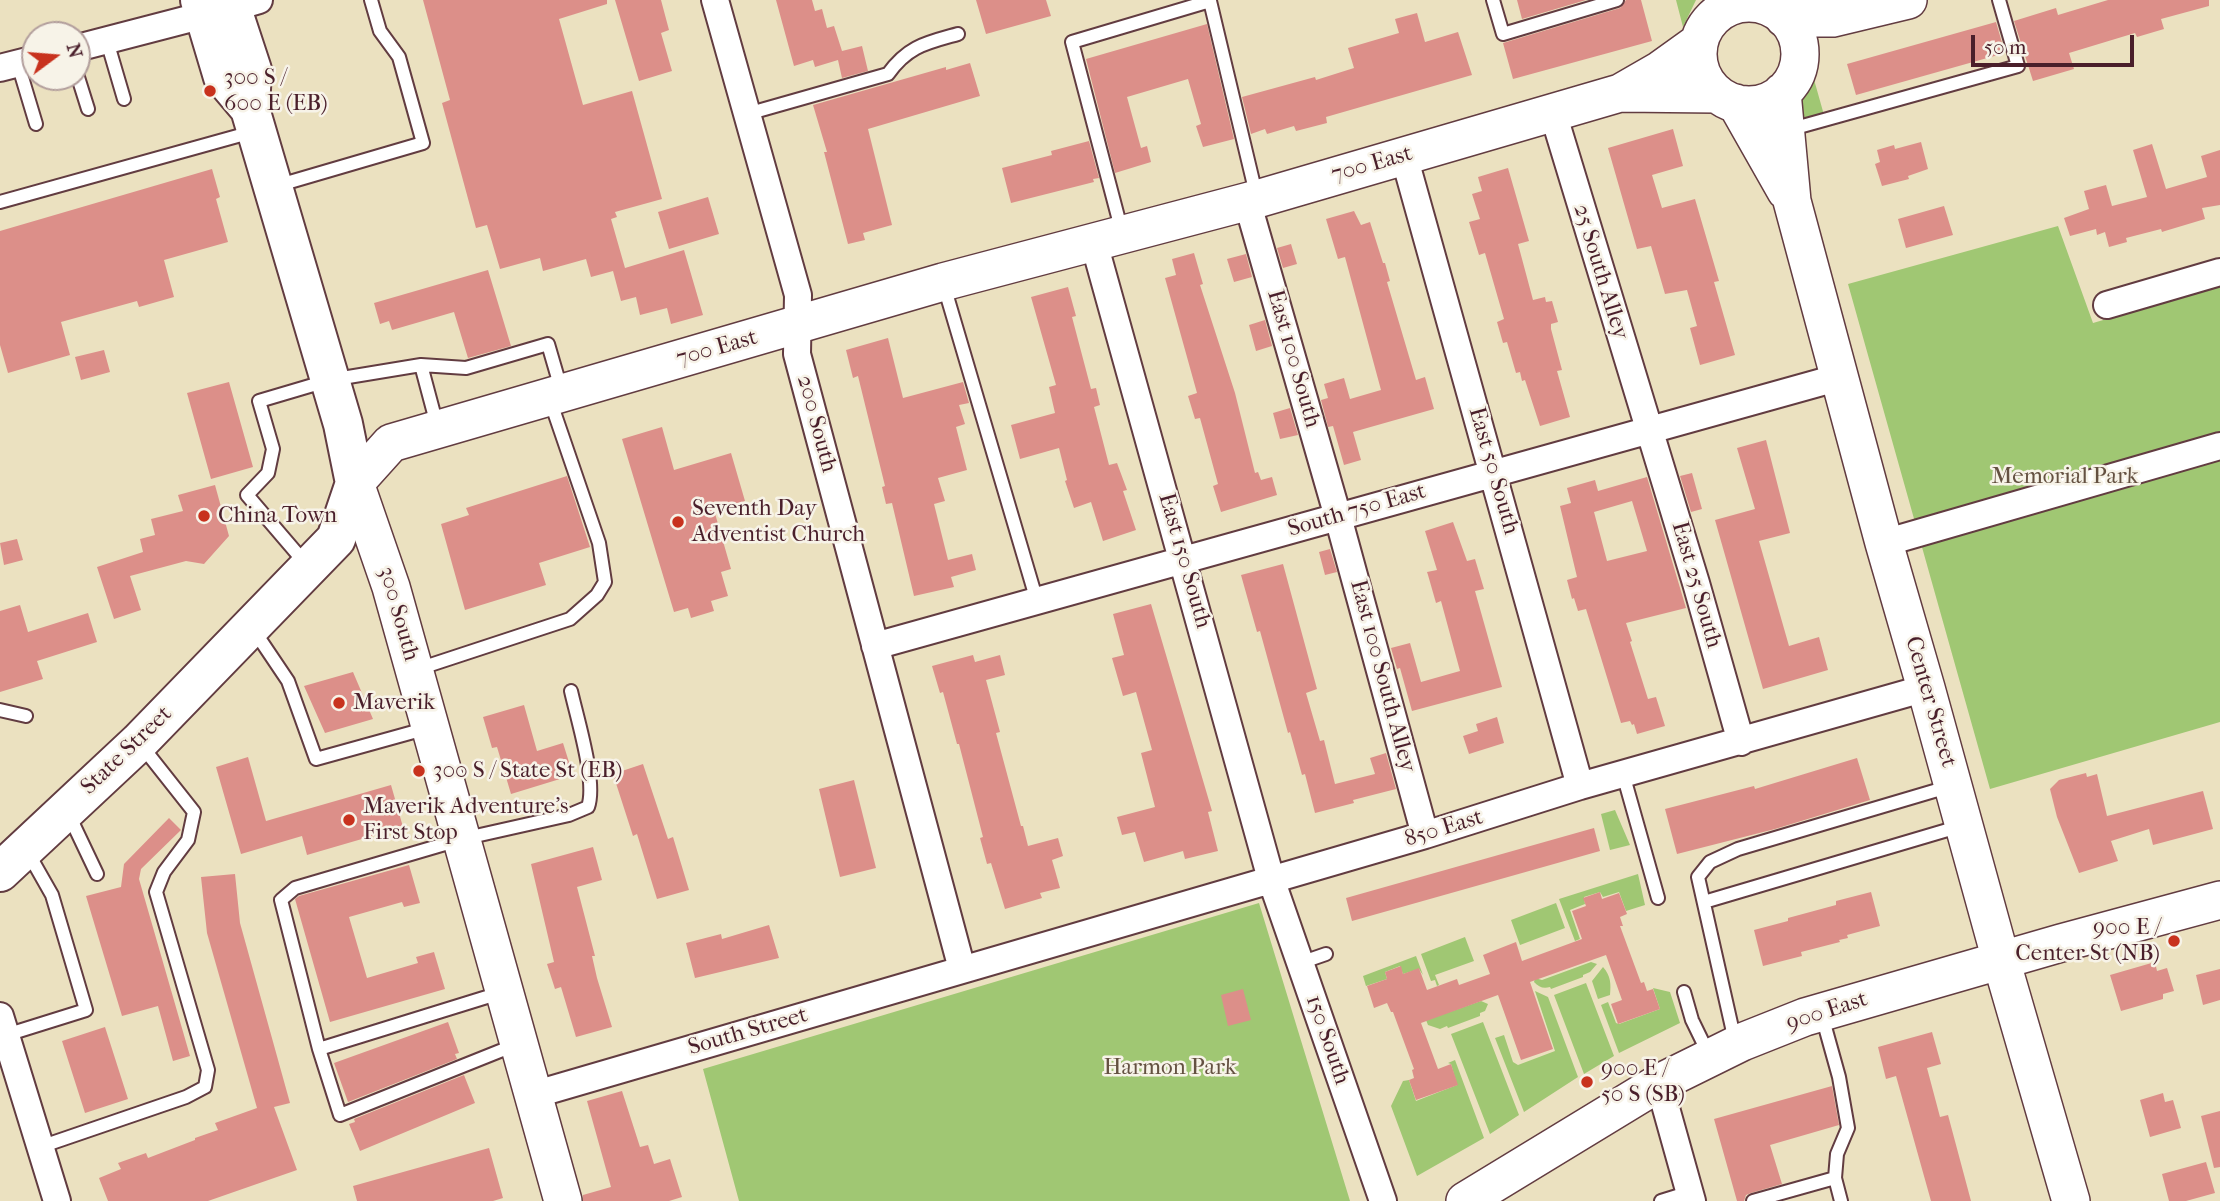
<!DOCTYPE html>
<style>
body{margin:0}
#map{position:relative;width:2220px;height:1201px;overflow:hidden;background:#ebe1c0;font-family:"IM FELL French Canon",serif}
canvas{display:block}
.north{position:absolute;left:21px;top:21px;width:70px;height:70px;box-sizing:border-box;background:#f7f3e8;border:2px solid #b29e9c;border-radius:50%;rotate:74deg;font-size:19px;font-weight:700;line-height:28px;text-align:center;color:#4a1f2b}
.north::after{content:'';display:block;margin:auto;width:24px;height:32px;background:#c8321e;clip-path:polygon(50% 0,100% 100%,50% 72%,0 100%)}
.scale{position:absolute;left:1971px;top:35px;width:163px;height:32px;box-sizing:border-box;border:4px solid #4a1f2b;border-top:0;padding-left:9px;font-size:21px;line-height:24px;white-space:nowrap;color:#4a1f2b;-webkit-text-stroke:5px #f7f3e8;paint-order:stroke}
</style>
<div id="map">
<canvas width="2220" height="1201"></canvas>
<div class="north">N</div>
<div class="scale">50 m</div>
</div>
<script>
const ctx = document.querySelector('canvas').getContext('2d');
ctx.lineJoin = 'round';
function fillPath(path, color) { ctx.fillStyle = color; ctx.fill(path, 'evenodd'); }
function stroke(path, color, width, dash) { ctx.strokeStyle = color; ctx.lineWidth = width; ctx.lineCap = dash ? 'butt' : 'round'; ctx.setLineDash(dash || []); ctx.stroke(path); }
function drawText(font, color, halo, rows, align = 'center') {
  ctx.font = font + ' "IM FELL French Canon",serif'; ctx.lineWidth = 5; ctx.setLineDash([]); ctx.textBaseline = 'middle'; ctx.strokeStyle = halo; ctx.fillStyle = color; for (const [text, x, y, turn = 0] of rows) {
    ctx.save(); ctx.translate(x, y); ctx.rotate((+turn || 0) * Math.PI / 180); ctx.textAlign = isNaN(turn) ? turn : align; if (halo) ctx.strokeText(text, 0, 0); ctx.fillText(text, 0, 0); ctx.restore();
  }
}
fillPath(new Path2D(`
 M1676,0H1696L1683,27Z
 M1813,76L1824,115L1807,119L1799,115L1801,99Z
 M2058,226L2093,323L2220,286V722L1990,789L1848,284Z
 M1615,810L1630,845L1610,850L1601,814Z
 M1638,874L1645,905L1626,911L1619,892L1603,897L1600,892L1584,897L1585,904L1570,910L1580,939L1575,941L1559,899Z
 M1259,903L1350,1201H739L703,1069Z
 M1556,903L1565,928L1520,945L1511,920Z
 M1465,937L1474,961L1435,975L1439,985L1437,986L1435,980L1431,981L1421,954Z
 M1416,956L1423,975L1419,969L1403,974L1400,966L1385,972L1387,979L1366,986L1363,976Z
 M1591,962L1597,964L1590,972L1583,975V977L1551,989L1550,987C1543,989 1539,987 1534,982L1535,978L1542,980Z
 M1603,967C1611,976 1611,984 1610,995L1598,999L1592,981Z
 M1586,983L1614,1056L1584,1074L1554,995Z
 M1653,988L1670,992L1680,1023L1619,1053L1601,1005L1608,1002L1616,1023L1619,1024L1660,1009Z
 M1535,991L1548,997L1578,1077L1524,1112L1495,1038L1504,1035L1513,1062L1518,1065L1555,1051Z
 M1481,1001L1488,1004L1485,1011L1480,1013V1016L1448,1028L1447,1026L1440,1029L1428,1025L1426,1020Z
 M1483,1022L1519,1115L1490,1134L1451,1034Z
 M1455,1060L1484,1138L1417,1176L1391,1106L1403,1081L1409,1080L1416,1101L1457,1085L1451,1064L1448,1063Z`), '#a0c773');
fillPath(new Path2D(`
 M423,0H607V4L559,19L583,105L632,91L662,199L615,212L617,217L611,219L625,268L684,250L703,315L671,324L667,308L640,315L636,297L621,301L613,271L591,277L586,259L543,271L540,258L500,269L487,225L476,228L442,103L450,100Z
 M615,0H661L669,30L661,33L672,71L639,81Z
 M776,0H812L815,11L822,9L827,28L834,26L842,51L862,46L868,71L842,78L838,60L815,67L813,60L794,66Z
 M976,0H1046L1051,16L986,34Z
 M1517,0H1586L1522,19Z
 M1626,0H1641L1652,41L1513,79L1503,43L1620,8Z
 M2108,0H2209V6L2161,19L2164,29L2137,37L2135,33L2069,53L2074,69L2033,81L2014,21L2056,8L2058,15Z
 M1417,13L1425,42L1458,32L1472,75L1326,117L1327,123L1296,131L1294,126L1267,134L1265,129L1251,134L1242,97L1315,77L1316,80L1354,68L1348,48L1399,33L1395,19Z
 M1996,22L2005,53L1856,95L1847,64Z
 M1207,24L1234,139L1203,147L1196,126L1201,124L1188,79L1127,97L1141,148L1147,146L1151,162L1115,173L1086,59Z
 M970,63L980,96L868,129L892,225L863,233L865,240L848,244L824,152H827L813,105L946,67V70Z
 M1673,129L1683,166L1652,175L1662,208L1695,199L1719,281L1714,282L1735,355L1700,365L1690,328L1697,326L1687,290L1665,294L1651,246L1637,249L1608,148Z
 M1089,141L1099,178L1093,179L1094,182L1011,203L1002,168L1052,155L1051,151Z
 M1921,142L1928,169L1908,176L1909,179L1882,186L1875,164L1880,162L1877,150L1894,145L1895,149Z
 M2152,144L2166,189L2207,177L2201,156L2220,150V205L2202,208L2205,219L2165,231L2162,232L2161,229L2126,238L2127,242L2109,247L2105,232L2097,235L2096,229L2070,236L2064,218L2089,209L2084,191L2106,185L2112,206L2147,197L2133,150Z
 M1508,168L1529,241L1518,244L1533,300L1545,297L1546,302L1552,301L1558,322L1551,324V329L1562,370L1557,371L1570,417L1540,426L1525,380L1522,381L1520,372L1516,373L1507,342L1503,343L1497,322L1504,319L1485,253L1479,255L1469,222L1480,219L1472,194L1482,191L1478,177Z
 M212,169L220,197L216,199L228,242L164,260L174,297L139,307L137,301L61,322L70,355L8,373L0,345V231Z
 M708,197L719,234L669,249L658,212Z
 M1944,206L1953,235L1906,248L1898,219Z
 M1354,211L1361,225L1370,222L1383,263H1385L1390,281L1387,282L1416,380L1425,377L1434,409L1353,432L1361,460L1344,465L1333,426L1328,427L1321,400L1328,398L1324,384L1344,378L1350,399L1381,390L1345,257L1338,259L1326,219Z
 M1291,244L1297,264L1283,268L1277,248Z
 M1194,253L1203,284L1200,285L1235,393L1255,473L1258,472L1261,480L1272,477L1277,495L1221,512L1213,486L1218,484L1200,418L1195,419L1188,396L1197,393L1165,278L1176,275L1172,259Z
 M1246,254L1252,277L1234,282L1227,259Z
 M488,270L511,346L468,358L454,312L392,330L389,321L380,324L374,303Z
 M1068,287L1076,316L1072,317L1091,389L1096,388L1100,405L1094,407L1109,465L1117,463L1127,490L1123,491L1136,530L1103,541L1091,502L1074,508L1065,481L1067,480L1059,448L1020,459L1011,425L1055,413L1049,387L1056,385L1031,297Z
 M1265,320L1272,346L1256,351L1249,325Z
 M888,338L903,398L963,382L969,403L959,405L965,424L956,427L967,470L938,478L945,501L934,504L948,560L972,554L976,570L951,577L954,587L914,596L892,503L886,504L882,487L885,486L858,376L853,378L846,350Z
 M104,350L110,372L81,380L75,357Z
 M229,382L253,467L211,479L187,393Z
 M1290,408L1298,435L1280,439L1273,413Z
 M662,427L674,470L731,453L745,501L714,510L731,569L721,572L728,596L711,601L714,611L691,618L688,608L674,612L622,439Z
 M1766,440L1790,533L1759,541L1789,646L1819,637L1828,670L1763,689L1715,520L1755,509L1737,448Z
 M1692,473L1702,509L1691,512L1680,476Z
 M567,476L590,547L539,563L546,585L465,610L441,524L469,515L466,508Z
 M1647,477L1686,608L1626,623L1632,641L1630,642L1648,699L1656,697L1665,726L1637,734L1634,724L1632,725L1630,721L1621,723L1586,609L1578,611L1574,598L1572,599L1567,580L1577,577L1560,506L1571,503L1567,488L1595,480L1598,491ZM1632,501L1647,551L1607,561L1594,512Z
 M215,485L229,536L204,564L186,561L130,576L141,610L114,619L97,567L143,552L140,539L155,535L151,519L183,511L178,495Z
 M1453,522L1467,561L1475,559L1484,589L1475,591L1502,687L1412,711L1400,668L1397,669L1391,648L1410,643L1421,682L1460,671L1441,601L1436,603L1428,575L1427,572L1437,570L1425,531Z
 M17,539L23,560L4,565L0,543Z
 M1330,549L1337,572L1325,575L1319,552Z
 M1283,564L1317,689L1306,693L1320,741L1324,740L1335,784L1375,774L1370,758L1386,753L1396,789L1353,800L1354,803L1315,813L1305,774L1302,775L1290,732L1288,733L1260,631L1257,632L1241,575Z
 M1151,604L1212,811L1208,812L1218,851L1185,859L1183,851L1144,862L1135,832L1122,835L1117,817L1155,807L1141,753L1152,750L1136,692L1123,696L1112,658L1124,655L1113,614Z
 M20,605L28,632L88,613L97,642L37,661L43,679L0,692V611Z
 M973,655L975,662L1000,655L1005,675L986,680L1000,732L996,733L1021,826H1023L1028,846L1058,838L1063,856L1052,860L1060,888L1040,893L1042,898L1005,909L991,863L987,864L980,838L983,837L959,744H957L943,692L940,693L932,666Z
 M353,672L373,719L325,733L304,686Z
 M524,705L537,751L563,743L573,775L511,794L497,747L492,748L483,717Z
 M1497,717L1504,743L1469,754L1463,736L1478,731L1476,724Z
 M248,757L266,821L391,785L403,827L307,855L302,836L241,854L216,767Z
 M1857,758L1870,800L1775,829L1677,854L1665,809L1754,786L1755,789Z
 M643,764L668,839L673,837L689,890L657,899L637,834L633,836L613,774Z
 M2086,773L2087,777L2097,774L2107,816L2203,791L2213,829L2153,845L2149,829L2111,841L2118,861L2079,873L2057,817L2050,789L2059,780Z
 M854,780L876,868L840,877L819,789Z
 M169,818L181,830L141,869L139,879L190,1056L173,1061L158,1006L122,1016L86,896L121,887L124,864Z
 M1594,828L1600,851L1352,921L1346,898Z
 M593,847L602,880L577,887L595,956H592L597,978L612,1027L576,1037L561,987L555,989L547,964L554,962L531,864Z
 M409,865L420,903L404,907L402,902L349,917L367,978L418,963L416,957L434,952L445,989L330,1022L295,899L299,896Z
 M235,874L240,923L290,1103L274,1107L297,1170L208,1201H108L99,1178L121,1169L118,1163L146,1153L148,1158L195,1140V1138L218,1130L215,1123L257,1108L207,933L201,877Z
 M1600,892L1602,899L1619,893L1627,914L1620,917L1623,926H1620L1641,983L1644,982L1647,991L1653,989L1660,1009L1618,1024L1611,1004L1622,1000L1606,955L1530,982L1553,1049L1521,1060L1498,995L1421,1023L1438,1069L1451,1064L1458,1085L1416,1100L1409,1080L1414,1078L1412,1070L1414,1069L1393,1012H1391L1387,1003L1374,1008L1367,986L1387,979L1385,972L1401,966L1403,974L1419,968L1427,990L1457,979L1459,985L1490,974L1483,955L1493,951L1516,942L1522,961L1582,939L1572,911L1586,906L1583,898Z
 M1871,892L1880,926L1847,935L1848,938L1839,940L1840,942L1801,952L1802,956L1763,966L1754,930L1788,921V918L1836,905V901Z
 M769,925L779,958L695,978L686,943L721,934L722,939Z
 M2155,962L2157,971L2167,968L2174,991L2163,994V999L2121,1011L2110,975Z
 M2220,969V1000L2203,1005L2196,975Z
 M1243,989L1251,1020L1228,1026L1221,995Z
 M448,1022L459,1053L455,1054L457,1059L348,1102L334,1063Z
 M105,1027L128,1099L85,1113L62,1041Z
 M1932,1032L1941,1064L1927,1068L1940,1117L1948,1115L1971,1201H1931L1896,1076L1886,1079L1878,1047Z
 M464,1075L475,1103L360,1151L349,1124L355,1122L354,1119Z
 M1832,1086L1839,1125L1770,1145L1782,1184L1751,1193L1746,1195L1744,1201H1737L1714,1119Z
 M622,1091L640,1147L648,1145L654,1164L670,1159L682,1197L669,1201H583V1195L611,1187L587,1101Z
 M2163,1093L2165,1102L2173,1100L2181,1128L2150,1137L2140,1100Z
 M2220,1111V1167L2214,1168L2201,1116Z
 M489,1148L503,1198L493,1201H357L353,1186Z
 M2206,1162L2215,1193L2186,1201H2169L2162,1174Z`), '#dc8f89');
const lane = new Path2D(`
 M1493,0L1503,34L1617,0
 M107,41L124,99
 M18,64L36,124
 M77,74L88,109
 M747,114L888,74C908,46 926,43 958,34
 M1788,130L2018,66L1999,0
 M276,186L423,143L399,57L380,31L371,0
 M0,202L252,132
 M1122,232L1072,42L1210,1L1257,198
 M944,286L1037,601
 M421,365L437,425
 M306,564L247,495L268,473L273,449L259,401L330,380L421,365L466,368L548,344L562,392
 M253,629L288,681L316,759L428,728
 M418,669L570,619L597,595L605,582L599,543L550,400
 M0,710L26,716
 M1623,774L1658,898
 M68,813L97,874
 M1704,902L1961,826
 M1300,963L1326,954
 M1684,992L1692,1020L1710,1057
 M1822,1016L1839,1077L1848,1128L1837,1154L1835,1178
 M6,1035L86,1010L52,895L27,851
 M1735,1041L1698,877L1710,862L1738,849L1951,786
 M515,1045L340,1115L319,1049L281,900L295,888L462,839L569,815L588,807C597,782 577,718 571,691
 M319,1049L503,992
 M40,1147L186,1097L205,1087L208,1070L156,892L164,872L188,840L194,812L141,745
 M1661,1201L1690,1192
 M1753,1201L1835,1178L1841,1201`);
const street = new Path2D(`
 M715,0L798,295L797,354L962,969
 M232,8L259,0
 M77,48L204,15
 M0,68L35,59
 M1553,113L1696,583L1741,742
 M1404,156L1580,786
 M1247,201L1338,517L1425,835
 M1094,243L1271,879L1383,1201
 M2107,305L2220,272
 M1884,543L2220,446
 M875,646L1840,377
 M0,1016L57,1201
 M1659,1083L1692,1201
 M533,1095L1425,835L1580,786L1926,688`);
const secondary = new Path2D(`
 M1698 54a51 51 0 1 1 102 0a51 51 0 1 1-102 0Z
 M1784,18H1833L1908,0
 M1782,92L1792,201L1884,543L1926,688L2001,960L2071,1201
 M1620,93L1717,94
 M1736,103L1786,191
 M563,1201L391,587L355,483L391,443L943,282L1257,199L1620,93L1660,70L1699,42
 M1465,1201L1659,1083L1742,1042L1805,1017L2061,943L2220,900`);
const primary = new Path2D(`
 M200,0L223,77L250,109
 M0,872L139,742L336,539L355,483L343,424L250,109L252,70L229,0`);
stroke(lane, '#623c41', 16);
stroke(street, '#623c41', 30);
stroke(secondary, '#623c41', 40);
stroke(primary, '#623c41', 42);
stroke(lane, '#fff', 12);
stroke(street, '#fff', 26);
stroke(secondary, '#fff', 37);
stroke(primary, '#fff', 38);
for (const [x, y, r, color] of [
 [210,91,7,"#c8321e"],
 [204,516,7,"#c8321e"],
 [678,522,7,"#c8321e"],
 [339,703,7,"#c8321e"],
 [419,771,7,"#c8321e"],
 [349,820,7,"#c8321e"],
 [2174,941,7,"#c8321e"],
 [1587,1082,7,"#c8321e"]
]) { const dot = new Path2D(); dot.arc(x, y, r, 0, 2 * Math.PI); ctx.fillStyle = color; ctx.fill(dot); stroke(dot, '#f7f3e8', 2.5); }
drawText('23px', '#4a1f2b', '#f7f3e8', [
 ["300 S /",224,78],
 ["600 E (EB)",224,104],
 ["Seventh Day",692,509],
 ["Adventist Church",692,535],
 ["China Town",218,516],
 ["Maverik",353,703],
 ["300 S / State St (EB)",433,771],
 ["Maverik Adventure's",363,807],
 ["First Stop",363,833],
 ["900 E /",2160,928,"right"],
 ["Center St (NB)",2160,954,"right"],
 ["900 E /",1601,1069],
 ["50 S (SB)",1601,1095]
], 'left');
drawText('23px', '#4a1f2b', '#f7f3e8', [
 ["700 East",1372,165,-16],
 ["25 South Alley",1600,272,73],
 ["700 East",717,349,-16],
 ["East 100 South",1293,359,74],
 ["200 South",816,424,75],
 ["East 50 South",1493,471,74],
 ["South 750 East",1357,511,-16],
 ["East 150 South",1184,561,74],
 ["East 25 South",1696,585,74],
 ["300 South",398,614,74],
 ["East 100 South Alley",1382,676,75],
 ["Center Street",1930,702,74],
 ["State Street",127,751,-44],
 ["850 East",1444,829,-17],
 ["900 East",1827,1012,-18],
 ["South Street",748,1032,-16],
 ["150 South",1327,1040,71]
]);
drawText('23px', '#645141', '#f7f3e8', [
 ["Memorial Park",2065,477],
 ["Harmon Park",1170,1068]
]);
</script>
